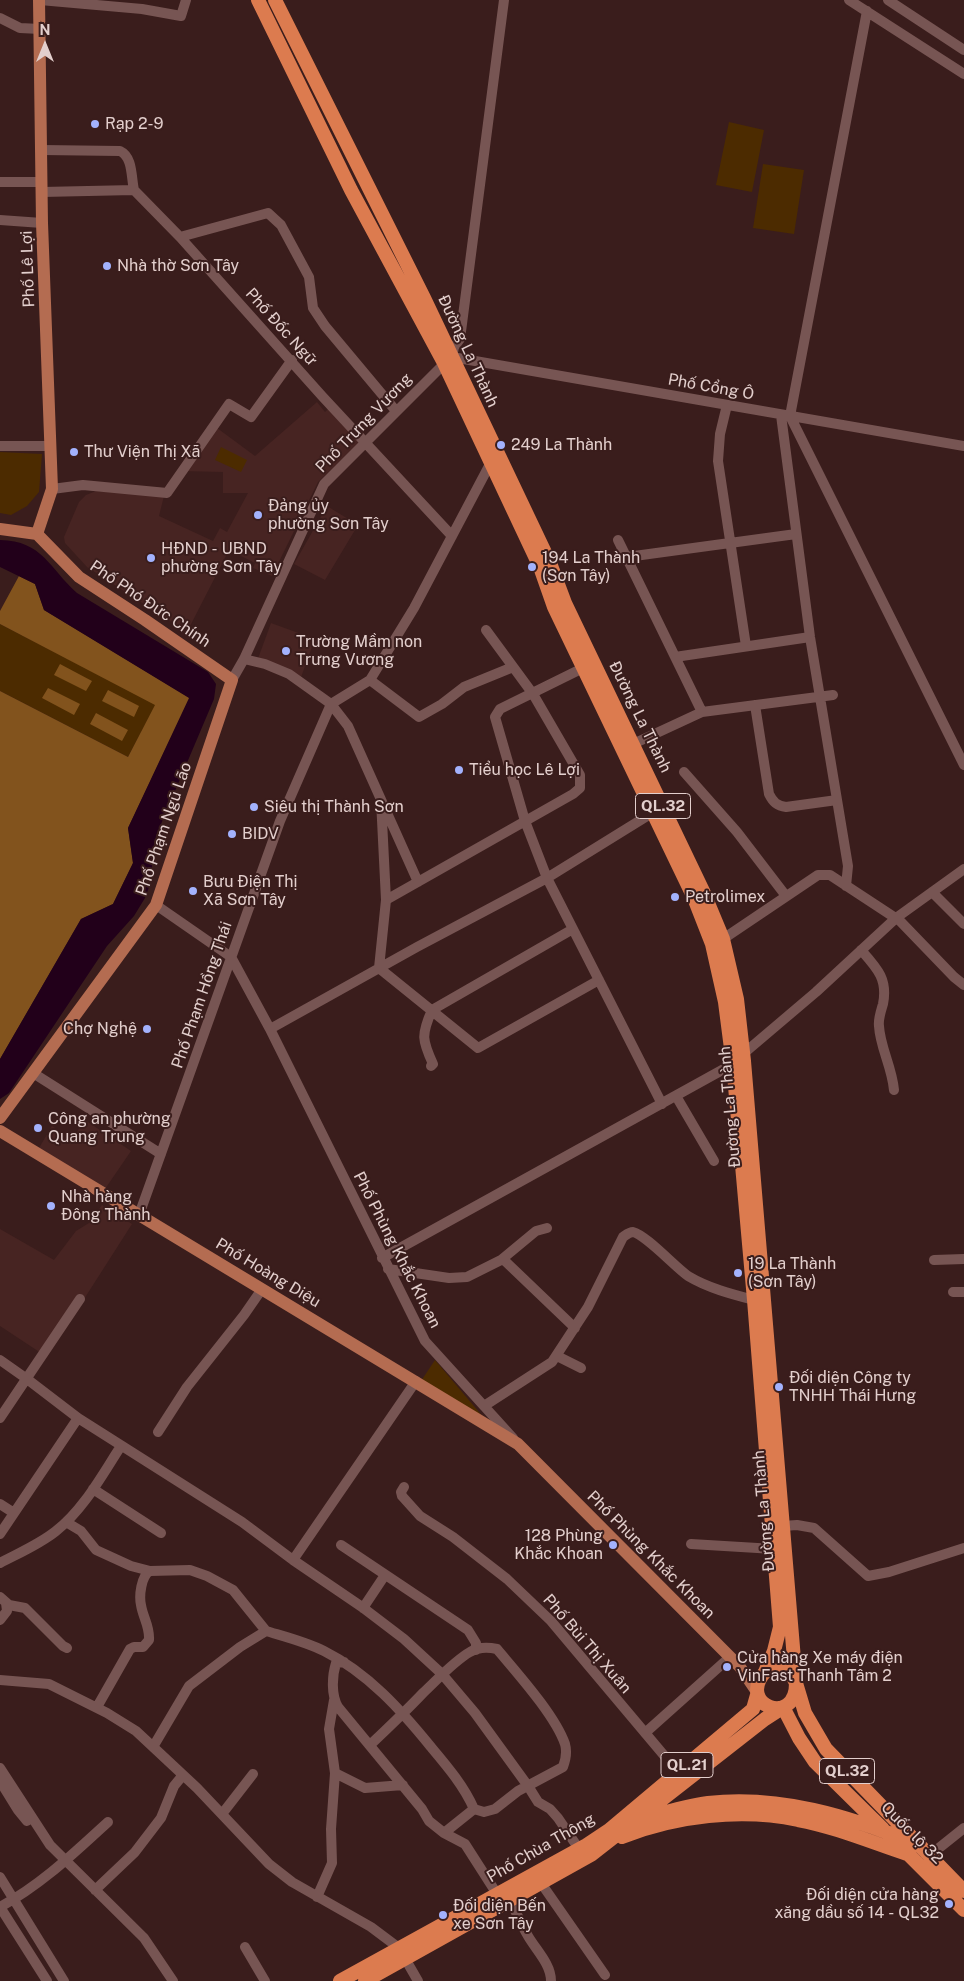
<!DOCTYPE html>
<meta charset="utf-8">
<style>
body{margin:0}
#map{position:relative;width:964px;height:1981px;overflow:hidden;background:#3a1d1c;font-family:"Public Sans",sans-serif}
canvas{display:block}
.north{position:absolute;left:20px;top:20px;width:50px;height:50px;-webkit-text-stroke:4px #3a1d1c;paint-order:stroke;rotate:0deg;font-size:14px;font-weight:700;line-height:20px;text-align:center;color:#e3cfcd}
.north::after{content:'';display:block;margin:auto;width:18px;height:22px;background:#e3cfcd;clip-path:polygon(50% 0,100% 100%,50% 72%,0 100%)}
</style>
<div id="map">
<canvas width="964" height="1981"></canvas>
<div class="north">N</div>
</div>
<script>
const ctx = document.querySelector('canvas').getContext('2d');
ctx.lineJoin = 'round';
function fillPath(path, color) { ctx.fillStyle = color; ctx.fill(path, 'evenodd'); }
function stroke(path, color, width, dash) { ctx.strokeStyle = color; ctx.lineWidth = width; ctx.lineCap = dash ? 'butt' : 'round'; ctx.setLineDash(dash || []); ctx.stroke(path); }
function drawText(font, color, halo, rows, align = 'center') {
  ctx.font = font + ' "Public Sans",sans-serif'; ctx.lineWidth = 4; ctx.setLineDash([]); ctx.textBaseline = 'middle'; ctx.strokeStyle = halo; ctx.fillStyle = color; for (const [text, x, y, turn = 0] of rows) {
    ctx.save(); ctx.translate(x, y); ctx.rotate((+turn || 0) * Math.PI / 180); ctx.textAlign = isNaN(turn) ? turn : align; if (halo) ctx.strokeText(text, 0, 0); ctx.fillText(text, 0, 0); ctx.restore();
  }
}
fillPath(new Path2D(`
 M317,402L325,412L330,407L361,441L318,482L272,576L253,568L255,563L229,550L187,632L87,567L65,543L64,537L79,502L86,495L96,491L164,496L159,516L213,541L220,528L227,532L248,493H223V472L181,471L213,425L255,456Z
 M327,506L358,525L325,580L294,564Z
 M271,623L315,639L300,680L256,664Z
 M85,1120L131,1151L105,1189L39,1148L52,1126L72,1139Z
 M102,1205L132,1224L47,1357L0,1326V1229L54,1260L76,1231L89,1223Z`), '#472422');
fillPath(new Path2D(`
 M729,122L764,130L752,192L716,185Z
 M763,164L804,170L794,234L753,228Z
 M221,447L247,460L241,472L215,460Z
 M0,452L42,454L39,492L27,506L11,515L0,513Z
 M0,624L156,704L128,757L0,691Z
 M435,1360L484,1418L421,1381Z`), '#4c2b00');
fillPath(new Path2D(`
 M19,576L35,584L44,610L190,698L128,828L133,863L113,904L81,919L0,1059V691L128,757L155,705L0,624V611Z
 M60,664L92,681L86,691L54,675Z
 M48,688L80,704L74,715L42,698Z
 M108,690L139,706L134,717L102,701Z
 M96,713L128,730L122,741L90,724Z`), '#82531d');
fillPath(new Path2D(`
 M0,540C43,541 49,568 77,593L208,672L216,684L214,699L156,836L152,854V879L145,898L134,916L107,946L9,1093L0,1099V1059L81,919L113,904L133,863L128,828L189,698L44,610L35,584L0,567Z`), '#22001a');
stroke(new Path2D(`
 M40,0L142,9L181,16L186,0
 M849,0L964,74
 M888,0L964,50
 M867,11L790,416L964,765
 M0,18L20,28L40,29
 M42,150L120,151C133,157 131,177 134,190
 M0,182H42
 M42,192L134,190L180,237L322,396L452,536
 M0,220L42,223
 M180,237L268,213L281,225L309,277L313,308L325,326L396,411
 M452,357L964,446
 M452,357L454,347L460,339L504,0
 M727,405L720,434L718,461L746,646
 M781,415L810,637L848,866L846,886
 M0,446H51
 M52,489L83,485L167,493L229,404L251,417L292,360
 M618,540L702,712
 M627,557L796,534
 M675,657L810,637
 M244,659L265,664L289,674L331,704L348,726L418,882
 M583,668L500,709L495,717L525,821L547,878L662,1104
 M232,680L244,659L324,484L449,359
 M370,680L419,717L442,704L464,687L513,667
 M331,704L370,680L414,608L490,464
 M755,705L769,794C773,802 777,806 786,807L837,800
 M633,744L702,712L833,695
 M684,772L737,832L786,896
 M381,800L386,900L379,968L478,1048L599,980
 M932,892L964,924
 M386,900L573,794L580,788V775L533,694L486,630
 M156,905L231,957L270,1029L425,1341L513,1438
 M723,939L818,875H830L900,921L954,977L964,985
 M861,950C877,968 888,979 883,1004C881,1011 878,1019 879,1026C880,1047 892,1067 894,1090
 M270,1029L417,947L547,878L652,813
 M743,1054L816,992L896,918L964,869
 M431,1066L433,1064C422,1040 421,1035 432,1010L573,929
 M33,1073L161,1154
 M676,1096L714,1161
 M139,1215L280,821L331,704
 M382,1258L733,1064
 M501,1260L536,1231L547,1228
 M934,1260L964,1259
 M388,1269L449,1278L467,1277L501,1260L505,1261L575,1328
 M953,1292H964
 M557,1356L581,1368
 M0,1360L27,1379L78,1418L242,1522L293,1560L362,1607L404,1639L442,1674L475,1713L528,1786L538,1802L550,1809L558,1818L579,1849
 M484,1406L552,1362L588,1307L623,1237C626,1235 629,1232 633,1232C646,1235 675,1267 688,1276C708,1288 731,1294 754,1300
 M0,1418L80,1299
 M158,1432L187,1387L244,1315L262,1289
 M404,1487L401,1492L402,1496L420,1516L453,1537L507,1579L551,1621L678,1772
 M93,1489L161,1533
 M0,1504L14,1513
 M66,1522L81,1531L96,1550L131,1566L150,1571
 M783,1526L797,1525L814,1528L868,1576L889,1572L964,1548
 M0,1534L78,1418
 M691,1544L774,1549
 M341,1545L468,1630L476,1643V1650
 M293,1560L416,1381
 M0,1563C19,1553 40,1544 56,1531C84,1509 102,1475 121,1446
 M0,1597L9,1605L25,1608L63,1646L67,1648
 M363,1608L385,1575
 M0,1620L7,1611L6,1603
 M344,1662L336,1663C332,1676 331,1695 338,1707L422,1809L429,1821L444,1833L465,1844L497,1894
 M0,1680L49,1684L107,1713L136,1731L197,1788L269,1864L292,1882L371,1927L399,1948L418,1981
 M97,1707L130,1649L134,1647H143L149,1640C150,1626 143,1618 141,1605C139,1596 141,1576 150,1571L190,1570L207,1576L233,1590L266,1631
 M645,1733L730,1657
 M153,1747L189,1686L240,1647L266,1631C286,1637 306,1642 324,1651C368,1673 401,1710 431,1747C447,1766 464,1786 474,1809L484,1812L495,1809L518,1791L563,1767C566,1759 567,1751 565,1744C555,1715 517,1673 497,1649C488,1647 478,1647 470,1652C454,1661 437,1680 423,1693C406,1711 388,1728 370,1745
 M0,1768L50,1845L144,1938L173,1981
 M335,1773L365,1788L403,1785
 M0,1781L18,1810L27,1821
 M222,1814L253,1774
 M444,1833L474,1809
 M929,1856L964,1828
 M0,1877L64,1981
 M541,1883L605,1975
 M95,1890L135,1852L161,1818L174,1786L183,1775
 M317,1897L332,1863L331,1829L335,1773L329,1729L334,1700
 M510,1900C516,1912 521,1924 528,1936C536,1950 551,1964 551,1981
 M0,1907C41,1885 74,1853 108,1822
 M0,1907L47,1981
 M245,1947L265,1981`), '#775553', 10);
stroke(new Path2D(`
 M0,529L37,534L79,577L145,620L232,680L156,905L0,1118
 M37,534L52,489L42,223L39,0
 M0,1131L518,1444L740,1667L757,1692`), '#b46c51', 12);
stroke(new Path2D(`
 M258,0L351,190L444,363L540,567L554,607L694,898L712,944L725,1002L733,1064L754,1300L780,1627L774,1651L765,1672
 M275,0L424,298L550,563L565,603L703,891L723,939L737,999L744,1061L796,1683C796,1728 736,1705 765,1672L777,1669L783,1670L793,1677L796,1683L805,1713L826,1749L964,1891
 M783,1707L799,1738L815,1762L883,1829
 M641,1819C663,1813 686,1806 708,1803C779,1795 849,1816 914,1843
 M622,1837C675,1816 741,1808 798,1820C836,1827 873,1843 910,1855
 M904,1850L964,1910
 M340,1981L585,1846L609,1830L753,1709L757,1695
 M365,1981L591,1855L765,1719L782,1708`), '#dc7b4f', 14);
for (const [x, y, r, color] of [
 [95,124,5,"#a3b2fd"],
 [107,266,5,"#a3b2fd"],
 [501,445,5,"#a3b2fd"],
 [74,452,5,"#a3b2fd"],
 [258,515,5,"#a3b2fd"],
 [151,558,5,"#a3b2fd"],
 [532,567,5,"#a3b2fd"],
 [286,651,5,"#a3b2fd"],
 [459,770,5,"#a3b2fd"],
 [254,807,5,"#a3b2fd"],
 [232,834,5,"#a3b2fd"],
 [193,891,5,"#a3b2fd"],
 [675,897,5,"#a3b2fd"],
 [147,1029,5,"#a3b2fd"],
 [38,1128,5,"#a3b2fd"],
 [51,1206,5,"#a3b2fd"],
 [738,1273,5,"#a3b2fd"],
 [779,1387,5,"#a3b2fd"],
 [613,1545,5,"#a3b2fd"],
 [727,1667,5,"#a3b2fd"],
 [949,1904,5,"#a3b2fd"],
 [443,1915,5,"#a3b2fd"]
]) { const dot = new Path2D(); dot.arc(x, y, r, 0, 2 * Math.PI); ctx.fillStyle = color; ctx.fill(dot); stroke(dot, '#3a1d1c', 2); }
for (const [x, y, w] of [
 [663,806,55],
 [687,1765,52],
 [847,1771,55]
]) { const box = new Path2D(); box.roundRect(x - w / 2, y - 12.5, w, 25, 4); ctx.fillStyle = '#3a1d1c'; ctx.fill(box); stroke(box, '#e3cfcd', 1); }
drawText('bold 15px', '#e3cfcd', null, [
 ["QL.32",663,806],
 ["QL.21",687,1765],
 ["QL.32",847,1771]
]);
drawText('16px', '#e3cfcd', '#3a1d1c', [
 ["Rạp 2-9",105,124],
 ["Nhà thờ Sơn Tây",117,266],
 ["249 La Thành",511,445],
 ["Thư Viện Thị Xã",84,452],
 ["Đảng ủy",268,506],
 ["phường Sơn Tây",268,524],
 ["HĐND - UBND",161,549],
 ["phường Sơn Tây",161,567],
 ["194 La Thành",542,558],
 ["(Sơn Tây)",542,576],
 ["Trường Mầm non",296,642],
 ["Trưng Vương",296,660],
 ["Tiểu học Lê Lợi",469,770],
 ["Siêu thị Thành Sơn",264,807],
 ["BIDV",242,834],
 ["Bưu Điện Thị",203,882],
 ["Xã Sơn Tây",203,900],
 ["Petrolimex",685,897],
 ["Chợ Nghệ",137,1029,"right"],
 ["Công an phường",48,1119],
 ["Quang Trung",48,1137],
 ["Nhà hàng",61,1197],
 ["Đông Thành",61,1215],
 ["19 La Thành",748,1264],
 ["(Sơn Tây)",748,1282],
 ["Đối diện Công ty",789,1378],
 ["TNHH Thái Hưng",789,1396],
 ["128 Phùng",603,1536,"right"],
 ["Khắc Khoan",603,1554,"right"],
 ["Cửa hàng Xe máy điện",737,1658],
 ["VinFast Thanh Tâm 2",737,1676],
 ["Đối diện cửa hàng",939,1895,"right"],
 ["xăng dầu số 14 - QL32",939,1913,"right"],
 ["Đối diện Bến",453,1906],
 ["xe Sơn Tây",453,1924]
], 'left');
drawText('16px', '#e3cfcd', '#3a1d1c', [
 ["Phố Lê Lợi",28,269,-92],
 ["Phố Đốc Ngữ",281,327,48],
 ["Đường La Thành",468,351,65],
 ["Phố Cổng Ô",711,387,10],
 ["Phố Trưng Vương",364,423,-46],
 ["Phố Phó Đức Chính",150,604,34],
 ["Đường La Thành",640,717,64],
 ["Phố Phạm Ngũ Lão",164,829,-71],
 ["Phố Phạm Hồng Thái",202,995,-71],
 ["Đường La Thành",730,1107,-95],
 ["Phố Phùng Khắc Khoan",397,1250,63],
 ["Phố Hoàng Diệu",268,1273,31],
 ["Đường La Thành",764,1511,-95],
 ["Phố Phùng Khắc Khoan",651,1555,45],
 ["Phố Bùi Thị Xuân",587,1644,49],
 ["Quốc lộ 32",912,1833,45],
 ["Phố Chùa Thông",541,1848,-30]
]);
</script>
